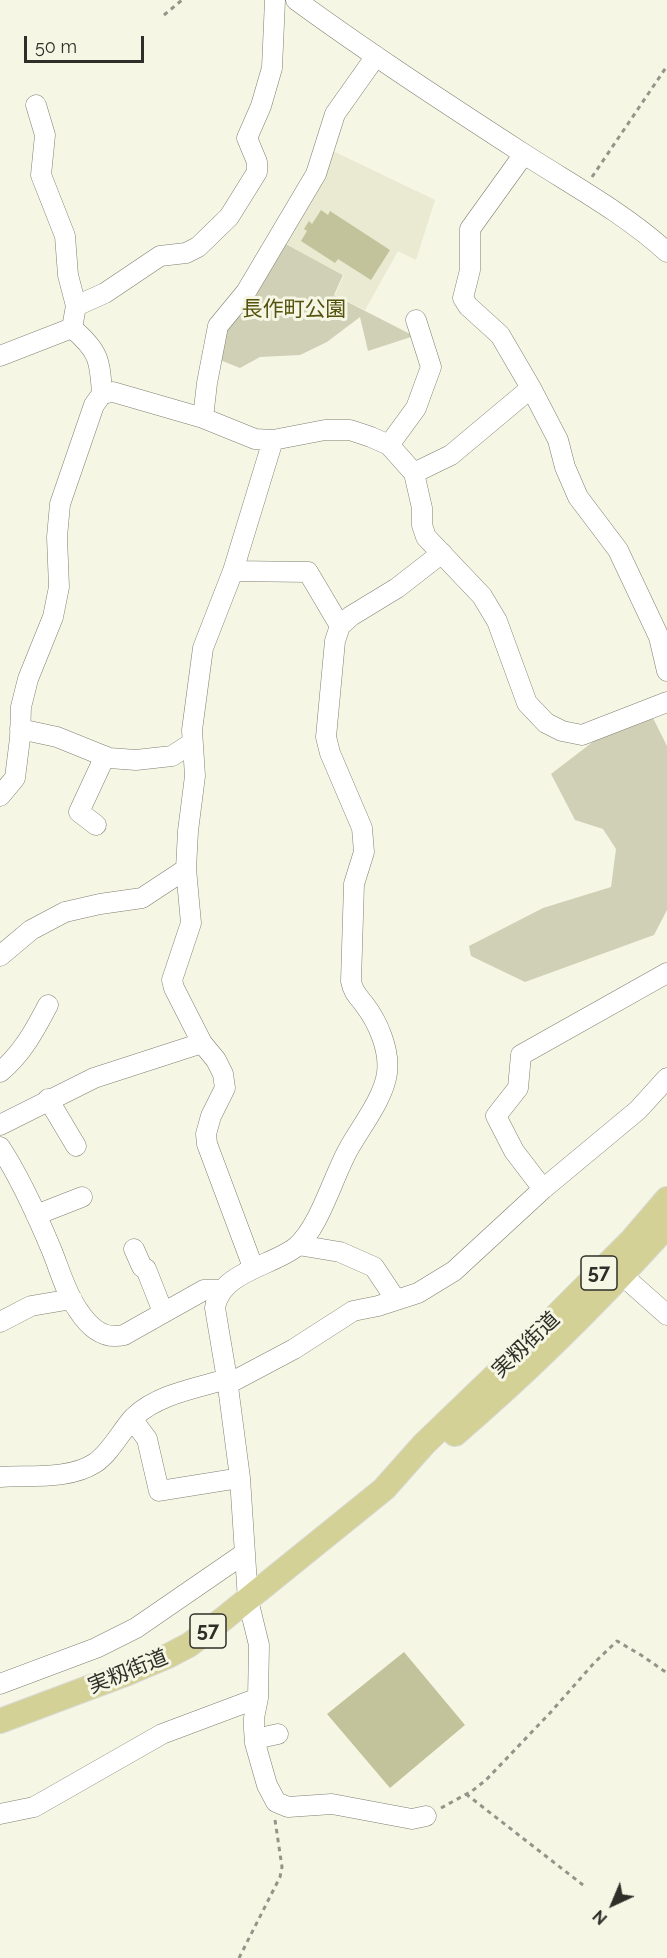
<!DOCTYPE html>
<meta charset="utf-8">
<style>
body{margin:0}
#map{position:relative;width:667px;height:1958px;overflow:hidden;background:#f6f6e5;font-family:Raleway,sans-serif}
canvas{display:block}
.north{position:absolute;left:583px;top:1874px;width:60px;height:60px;-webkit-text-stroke:4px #f6f6e5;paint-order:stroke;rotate:224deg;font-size:16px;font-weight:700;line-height:24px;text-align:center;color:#2f2f29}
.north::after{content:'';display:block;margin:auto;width:21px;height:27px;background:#2f2f29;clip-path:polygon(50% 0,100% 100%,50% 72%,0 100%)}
.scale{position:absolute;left:24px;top:36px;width:120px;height:27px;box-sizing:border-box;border:3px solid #2f2f29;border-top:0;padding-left:8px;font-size:18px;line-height:21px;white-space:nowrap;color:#2f2f29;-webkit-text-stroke:4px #f6f6e5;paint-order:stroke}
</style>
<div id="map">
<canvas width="667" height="1958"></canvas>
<div class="north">N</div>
<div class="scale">50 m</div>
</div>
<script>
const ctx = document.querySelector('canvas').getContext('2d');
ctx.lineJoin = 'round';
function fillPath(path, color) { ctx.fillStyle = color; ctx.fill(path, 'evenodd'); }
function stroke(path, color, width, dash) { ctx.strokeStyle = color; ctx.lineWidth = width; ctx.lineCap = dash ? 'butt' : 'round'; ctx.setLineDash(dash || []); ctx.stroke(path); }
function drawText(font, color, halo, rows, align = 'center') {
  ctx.font = font + ' Raleway,"Noto Sans JP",sans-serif'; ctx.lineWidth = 6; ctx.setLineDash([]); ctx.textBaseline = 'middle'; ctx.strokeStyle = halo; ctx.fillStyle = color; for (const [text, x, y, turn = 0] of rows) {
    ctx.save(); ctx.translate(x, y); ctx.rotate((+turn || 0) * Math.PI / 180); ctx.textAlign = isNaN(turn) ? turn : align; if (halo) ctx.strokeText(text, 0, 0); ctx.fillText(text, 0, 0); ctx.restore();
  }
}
fillPath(new Path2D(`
 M333,151L435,200L416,260L398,251L365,310L335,295L344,275L282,242Z`), '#e9ead1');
fillPath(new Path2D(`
 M282,242L343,275L334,295L414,336L368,351L360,317L327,342L300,355L260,357L240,368L220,360L225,327Z
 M652,716L667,746V910L654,935L525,982L471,956L469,946L543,908L611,887L616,849L603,829L575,820L551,774L594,741Z`), '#d0d0b7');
fillPath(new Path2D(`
 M321,210L328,215L330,211L390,250L371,280L338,259L335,263L301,241L307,231L304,229L309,221L312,224Z
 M404,1652L465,1725L390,1788L327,1714Z`), '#c2c39a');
const minor = new Path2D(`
 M296,0C370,54 447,104 524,154C572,185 624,213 667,252
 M36,105L45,135L41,175L65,236L68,275L76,306L72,328
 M524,154L470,229V270L463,298L468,306L500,335L531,388L558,440L565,467L578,497L618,550L659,637L667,671
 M76,306L105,293L160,256L186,253L198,247L229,217L257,172V162L247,138L261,106L272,68L275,0
 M0,356L72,328C99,351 100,360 102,394
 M203,418L207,383L218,326L246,292L316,174L335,114L376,56
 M389,445L416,408L431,367L416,320
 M414,473L451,455L531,388
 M233,571L308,572L340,626
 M20,729L57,737L109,758L136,760L172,756L192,743
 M0,796L15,778L20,738L21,707L28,679L53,617L59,587L57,537L60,504L94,405L102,394L113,392L203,418L255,439L273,440L325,430H350L371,437L389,445L414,473L422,508V525L426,537L482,596L497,621L527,703L546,723L562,731L582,735L667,702
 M96,825L79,812L105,756
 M186,869L191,923L172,980L174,988L202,1043L216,1060L223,1074L225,1088L211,1116L206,1134L207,1144L253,1267
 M0,956L31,930L65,912L100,904L142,898L186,869L188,831L195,776L192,730L203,648L233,571L273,440
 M0,1072C22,1054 35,1030 48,1005
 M48,1099L76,1146
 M0,1125L94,1078L202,1043
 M0,1147C21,1179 37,1215 52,1251C60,1271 66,1293 78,1310C89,1327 103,1340 124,1335L204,1290H221
 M543,1189L514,1151L496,1116L518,1088L521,1055L667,973
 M36,1215L82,1197
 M298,1245L340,1252L374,1267L396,1300
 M134,1249L142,1267L146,1269L163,1312
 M622,1275L667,1315
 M0,1322L31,1306L72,1299
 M228,1384L294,1349L353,1311L378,1306L418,1293L454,1271L543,1189L638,1110L667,1078
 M132,1419L147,1439L159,1491L240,1478
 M0,1477C30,1475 69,1480 95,1463C111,1452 121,1431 134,1417C158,1394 197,1388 227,1379
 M0,1684L96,1648L136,1628L245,1553
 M255,1739L278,1734
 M0,1814L34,1807L162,1734L258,1698
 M426,1816L412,1819L332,1804L288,1807L276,1802L267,1785L255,1743L254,1729V1718L258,1698L259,1645L248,1600L240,1478L227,1379L215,1308C220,1272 272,1266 296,1247C319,1228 333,1177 348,1150C360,1128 384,1098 387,1073C390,1050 378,1022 364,1004C358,996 353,992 351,981L354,884L364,852L362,828L330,753L326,737L335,641L340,626L351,616L397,588L442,553`);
const major = new Path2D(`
 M455,1434C530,1370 600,1300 667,1226
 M0,1721L128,1673L168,1656L189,1645L222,1620L384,1489L424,1444L529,1343L631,1241L667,1199`);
stroke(minor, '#7f7f70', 21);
stroke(major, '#dadad8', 26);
stroke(new Path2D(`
 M164,15L182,0
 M592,177L667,66
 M466,1794L583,1885
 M441,1808L472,1791L486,1780L550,1713L594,1663L617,1641L641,1655L667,1673
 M239,1958L280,1877L282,1867L275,1820`), '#949489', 3, [4.5, 4.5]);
stroke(minor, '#fff', 20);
stroke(major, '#d3d196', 24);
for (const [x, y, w] of [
 [599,1273,36],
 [208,1631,36]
]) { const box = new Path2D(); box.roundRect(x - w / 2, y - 17, w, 34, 4.5); ctx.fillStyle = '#f6f6e5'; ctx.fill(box); stroke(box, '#2f2f29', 1.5); }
drawText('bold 20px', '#2f2f29', null, [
 ["57",599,1273],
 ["57",208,1631]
]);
drawText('21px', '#54520d', '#f6f6e5', [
 ["長作町公園",294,310]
]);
drawText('21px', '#2f2f29', '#f6f6e5', [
 ["実籾街道",526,1345,-44],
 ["実籾街道",128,1672,-22]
]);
</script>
